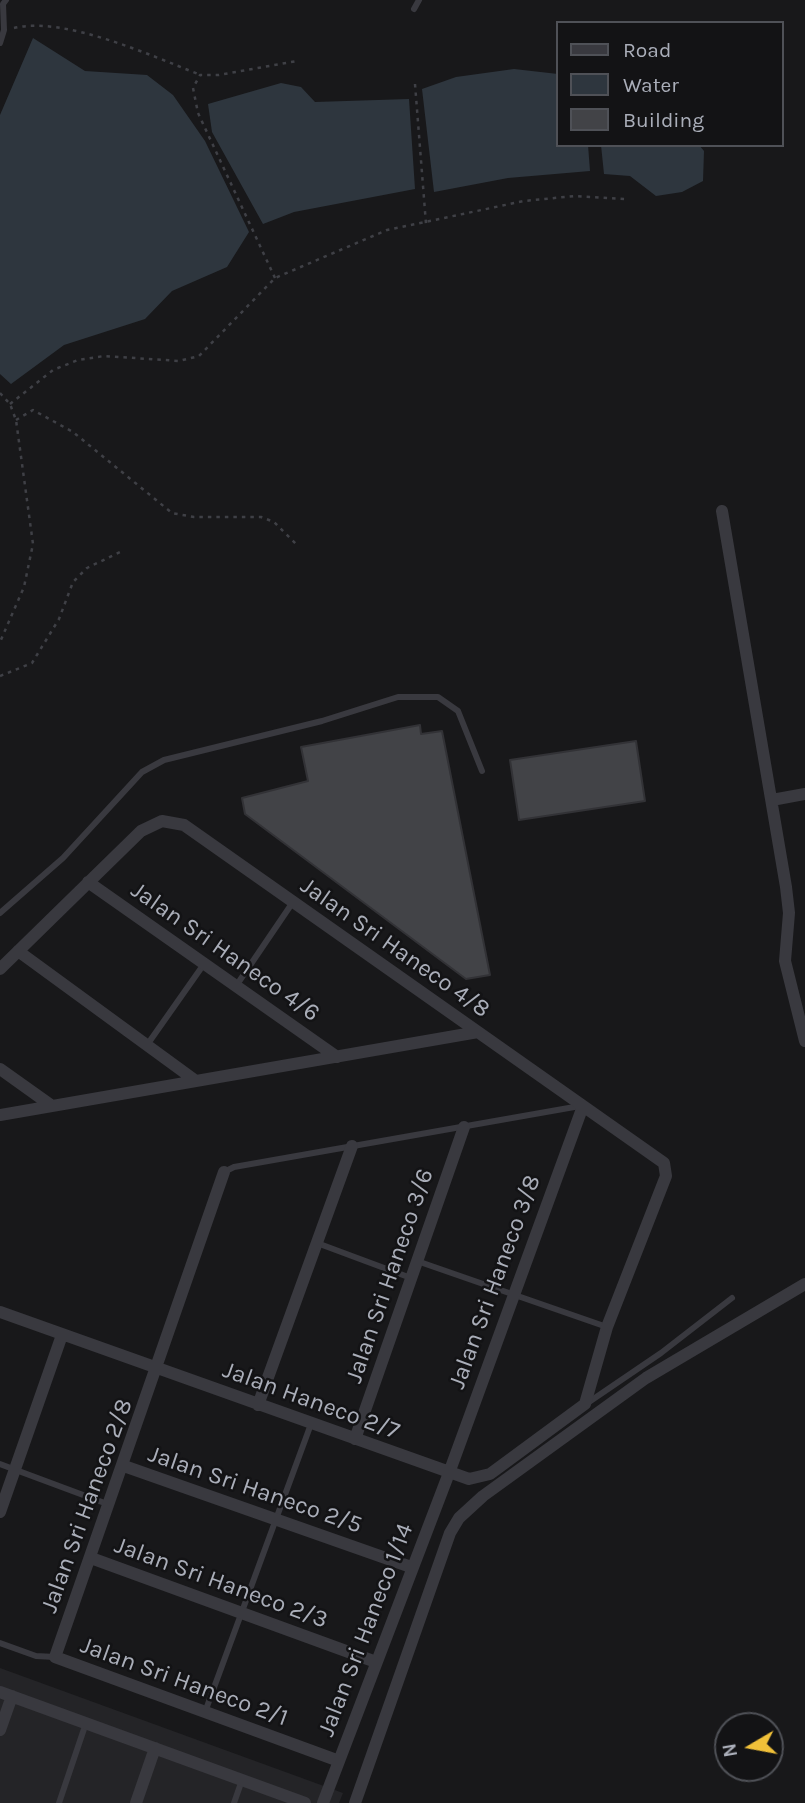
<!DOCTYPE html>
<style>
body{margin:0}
#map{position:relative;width:805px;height:1803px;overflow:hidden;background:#18181a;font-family:Karla,sans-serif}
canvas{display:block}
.legend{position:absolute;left:556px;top:21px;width:228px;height:126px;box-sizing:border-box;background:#131315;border:2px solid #4f5157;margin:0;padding:9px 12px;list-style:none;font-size:21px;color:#aaaeb9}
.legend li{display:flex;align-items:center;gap:14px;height:35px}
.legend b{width:35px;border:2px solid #4f5157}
.north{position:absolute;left:714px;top:1712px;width:70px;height:70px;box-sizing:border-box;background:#131315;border:2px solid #4f5157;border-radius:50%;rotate:260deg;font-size:19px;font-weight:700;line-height:28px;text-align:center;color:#aaaeb9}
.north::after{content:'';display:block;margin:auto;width:24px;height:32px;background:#f0c039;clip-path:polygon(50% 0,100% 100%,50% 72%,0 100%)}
</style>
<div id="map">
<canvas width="805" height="1803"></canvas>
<ul class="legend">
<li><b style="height:9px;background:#39393f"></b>Road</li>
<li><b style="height:19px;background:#2e363e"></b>Water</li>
<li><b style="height:19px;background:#424347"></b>Building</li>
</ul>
<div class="north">N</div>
</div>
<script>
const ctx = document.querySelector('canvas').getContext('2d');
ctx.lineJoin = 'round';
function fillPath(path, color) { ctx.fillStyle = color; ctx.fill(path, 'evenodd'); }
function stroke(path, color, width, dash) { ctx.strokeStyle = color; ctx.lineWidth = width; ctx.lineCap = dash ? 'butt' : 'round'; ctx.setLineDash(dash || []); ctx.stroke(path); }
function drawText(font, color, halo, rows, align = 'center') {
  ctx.font = font + ' Karla,sans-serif'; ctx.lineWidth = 5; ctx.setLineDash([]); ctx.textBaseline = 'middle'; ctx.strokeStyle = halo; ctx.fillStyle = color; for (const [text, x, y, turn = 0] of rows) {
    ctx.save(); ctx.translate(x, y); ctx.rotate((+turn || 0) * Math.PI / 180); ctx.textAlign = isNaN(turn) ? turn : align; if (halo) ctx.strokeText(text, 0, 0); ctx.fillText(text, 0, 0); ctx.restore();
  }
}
fillPath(new Path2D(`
 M0,1668L343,1793L339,1803H0Z`), '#242427');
fillPath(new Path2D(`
 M33,38L85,71L147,75L173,95L205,141L249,232L227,267L172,291L145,319L64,345L11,384L0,374V115Z
 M514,69L558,74V145H588L590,171L508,178L434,192L422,89L456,77Z
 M281,83L301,87L315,102L409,99L415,189L294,212L263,224L212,132L208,104Z
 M601,145H699L704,151L703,181L682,192L656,196L630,176L604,174Z`), '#2e363e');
const building = new Path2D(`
 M420,725L421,734L442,731L490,975L466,979L245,814L242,798L308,781L301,747Z
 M636,741L645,801L519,820L510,760Z`);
fillPath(building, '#424347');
stroke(building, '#323236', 2);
stroke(new Path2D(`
 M14,28C64,16 150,55 198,74
 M415,84L426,224
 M275,278L198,113L193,88L200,75H219L297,61
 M0,393L10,404L16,420L33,544L24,587L0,642
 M10,404L53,370L78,360L104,356L179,361L199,356L275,278L387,230L524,201L575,196L625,199
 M16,420L33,410L73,432L172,513L194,517H261L274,522L296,544
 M0,676L32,663L59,619L73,582L87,568L120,552`), '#3f4046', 2.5, [3.5, 5]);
stroke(new Path2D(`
 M414,9L419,0
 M0,43L4,30L3,4L6,0
 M0,913L63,858L142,772L164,760L322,721L398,697H438L458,711L482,771
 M236,986L293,902
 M147,1045L204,964
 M224,1172L234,1167L580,1106
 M317,1243L411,1278
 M417,1261L607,1327
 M586,1404L661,1353L732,1298
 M0,1464L110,1505
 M0,1643L36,1656L55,1657
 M205,1712L311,1424
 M59,1803L86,1723
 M234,1803L242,1780`), '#39393f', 6);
stroke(new Path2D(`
 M722,511L786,887L789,913L785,961L805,1041
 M772,800L805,794
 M88,882L337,1057
 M18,951L196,1081
 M0,969L141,831L162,821L184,825L664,1163L666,1176L607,1327L585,1404L490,1474L469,1479L0,1312
 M0,1069L52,1106
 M0,1115L478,1032
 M224,1172L55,1657L339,1761
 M258,1405L352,1146
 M355,1439L464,1127
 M124,1466L411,1567
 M0,1512L62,1335
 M91,1558L376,1662
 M0,1692L305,1803
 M0,1730L12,1696
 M136,1803L155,1748
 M323,1803L449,1473L583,1106
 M355,1803L450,1533L459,1518L483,1496L646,1378L805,1284`), '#39393f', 12);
drawText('24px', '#aaaeb9', '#131315', [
 ["Jalan Sri Haneco 4/8",395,948,35],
 ["Jalan Sri Haneco 4/6",225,952,35],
 ["Jalan Sri Haneco 3/6",390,1276,-71],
 ["Jalan Sri Haneco 3/8",495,1282,-70],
 ["Jalan Haneco 2/7",311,1401,20],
 ["Jalan Sri Haneco 2/5",255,1490,19],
 ["Jalan Sri Haneco 2/8",87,1506,-70],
 ["Jalan Sri Haneco 2/3",221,1583,20],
 ["Jalan Sri Haneco 1/14",366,1630,-69],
 ["Jalan Sri Haneco 2/1",184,1682,20]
]);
</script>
